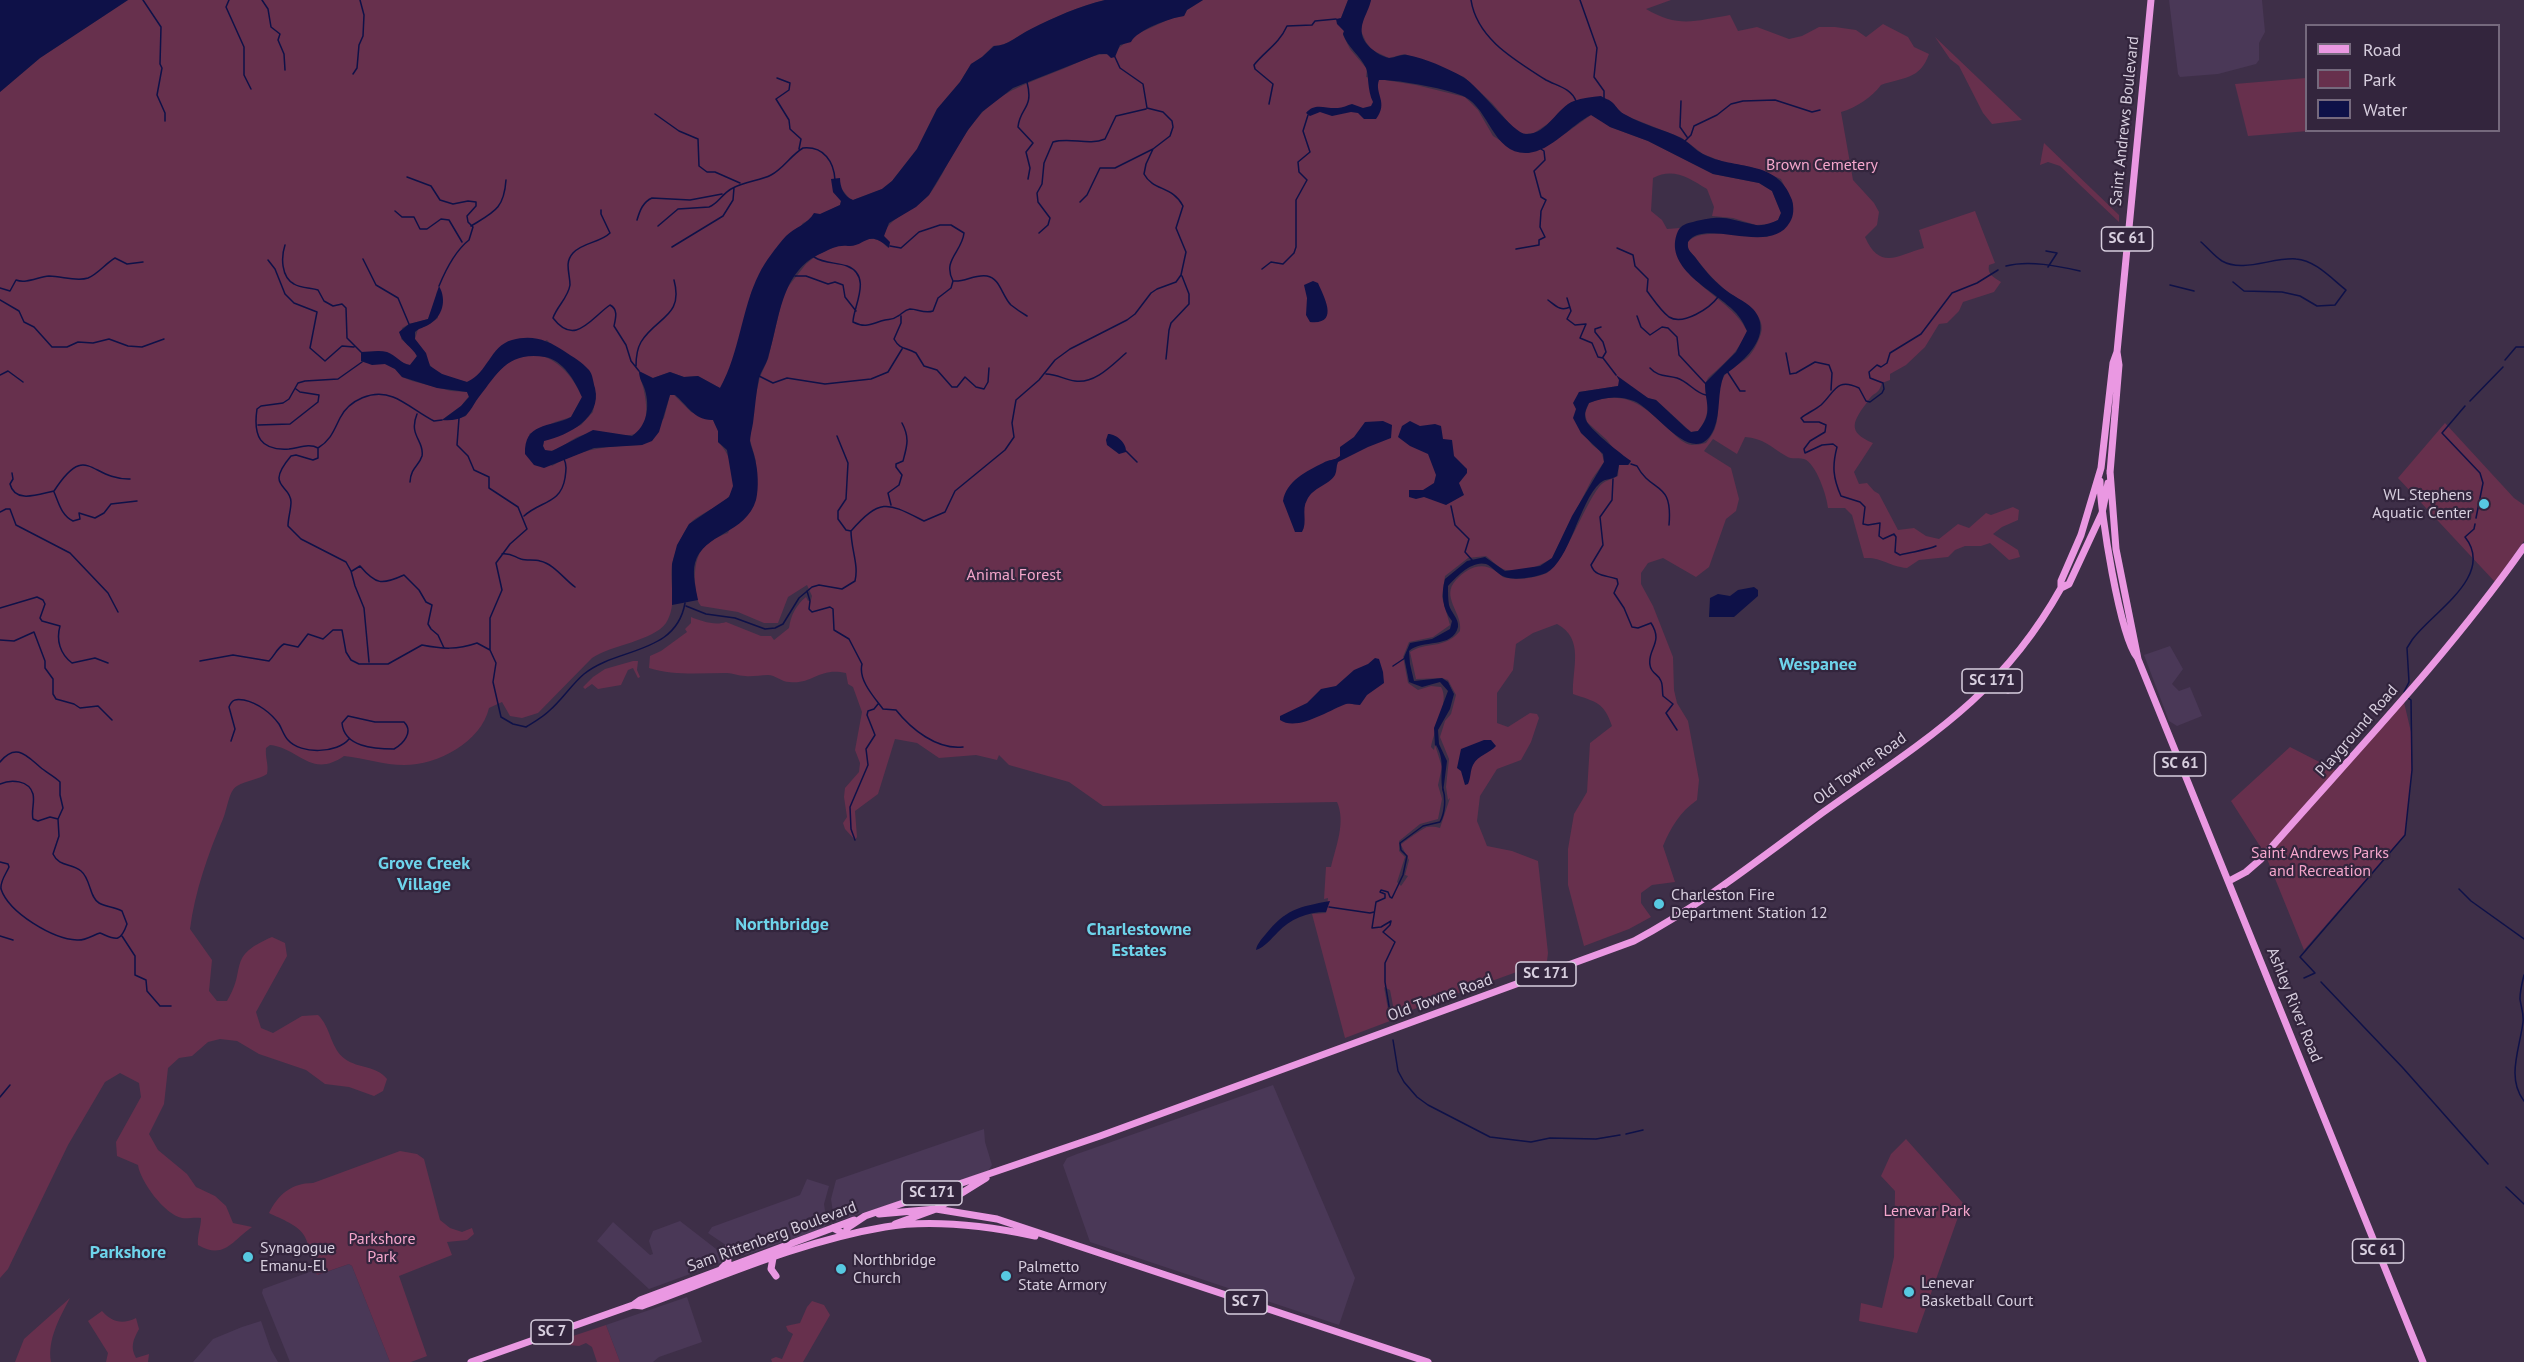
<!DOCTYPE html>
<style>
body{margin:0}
#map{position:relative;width:2524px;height:1362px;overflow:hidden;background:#3e2f48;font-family:"PT Sans",sans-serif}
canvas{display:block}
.legend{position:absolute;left:2305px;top:24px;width:195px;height:108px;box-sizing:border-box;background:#33253d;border:2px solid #75697d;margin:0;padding:8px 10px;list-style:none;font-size:18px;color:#d7cede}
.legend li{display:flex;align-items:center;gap:12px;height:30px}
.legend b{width:30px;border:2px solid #75697d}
</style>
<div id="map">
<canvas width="2524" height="1362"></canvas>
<ul class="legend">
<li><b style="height:8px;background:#ea98e2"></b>Road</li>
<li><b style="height:16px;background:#67304d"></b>Park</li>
<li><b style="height:16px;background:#0e1148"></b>Water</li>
</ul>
</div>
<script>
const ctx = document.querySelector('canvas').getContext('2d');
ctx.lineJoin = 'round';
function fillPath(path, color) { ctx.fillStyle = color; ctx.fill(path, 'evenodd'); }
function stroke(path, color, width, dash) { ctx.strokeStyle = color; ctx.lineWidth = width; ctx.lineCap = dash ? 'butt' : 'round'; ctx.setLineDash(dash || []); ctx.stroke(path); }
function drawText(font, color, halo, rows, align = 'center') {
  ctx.font = font + ' "PT Sans",sans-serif'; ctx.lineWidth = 4.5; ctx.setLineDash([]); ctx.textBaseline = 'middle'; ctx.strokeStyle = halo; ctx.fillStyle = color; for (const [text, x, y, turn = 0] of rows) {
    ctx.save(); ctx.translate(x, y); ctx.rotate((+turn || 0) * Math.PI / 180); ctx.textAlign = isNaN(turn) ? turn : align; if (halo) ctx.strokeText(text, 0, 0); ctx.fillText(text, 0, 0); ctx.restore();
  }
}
fillPath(new Path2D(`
 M2169,0H2262L2265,32L2259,43V60L2256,64L2218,74L2180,77L2178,74Z
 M2170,646L2183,669L2172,684L2179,691L2190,687L2202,716L2177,726L2169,721L2144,655Z
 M1273,1085L1355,1278L1339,1325L1090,1242L1063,1165L1067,1158L1077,1154Z
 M984,1129L985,1142L992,1165L988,1171L891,1204L837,1221L834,1219L831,1199L836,1180Z
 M807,1179L829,1186L824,1204L827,1224L824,1228L742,1256L708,1233L712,1227L800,1195Z
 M680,1221L720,1252L723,1262L649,1289L597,1241L613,1222L650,1255L653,1254L649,1241L653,1231Z
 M349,1264L352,1266L390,1362H290L262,1293L263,1289L315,1270L318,1275Z
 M687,1297L702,1342L659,1357L653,1362H620L606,1325Z
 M261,1321L271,1350L278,1362H193L213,1339L242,1327Z`), '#4a3857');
fillPath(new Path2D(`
 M128,0H1105C1079,6 1055,17 1031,29C1018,35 1008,46 993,46L982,57L971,64L960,82L937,109L917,149L892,181L882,189L853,200L849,198L840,187H833V192L841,201L840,205L803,223L752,290L733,363L720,388L698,376L684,377L670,372L653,378H640C646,392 654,433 630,435C615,437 598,431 583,435C570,438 561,452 545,451L543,446L544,441L581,425L593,412L596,394L547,340L484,369L477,378L467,382C455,379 435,375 429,363C423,353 423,349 415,339L418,329L428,325L438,318L437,291L436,299L428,319L409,324L402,328L401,339L414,350L417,357L410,365C392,362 384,343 362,356V362L385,364L395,369L402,377L412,381L451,391L467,392L469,396L461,406L443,419L452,420L466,416C476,399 489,380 503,367C535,338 568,364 582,397L571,417L555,422L529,434L552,466C583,448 606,446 642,445L664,418L670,395H674L691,412L713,420L718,431V442C729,452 736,473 733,488C728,508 699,510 688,526C682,535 674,553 672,564C669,584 678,604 666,623C653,641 611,645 592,658L538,713L522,718L510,716L502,702L489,708C481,742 438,765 404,765C384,765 364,758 344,756C311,779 299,748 270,745L266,748C265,758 269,765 267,774C258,780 247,780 237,786C229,790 227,810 223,819C208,854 195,891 190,929L212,960L209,991L217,1001H227C248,968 225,957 272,937L285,943L287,956L256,1012L261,1028L273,1033L302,1016L318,1015C331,1027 330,1048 345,1059C359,1069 376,1065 387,1079L383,1091L374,1096L349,1087L325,1084L306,1070L259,1054L237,1041L220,1039L208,1042L192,1056L179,1058L168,1068L164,1104L149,1134L158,1150L187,1174L196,1187L215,1196L226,1206L233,1223L252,1227C232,1241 224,1260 198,1245C197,1235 201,1228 201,1218C194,1217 188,1219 182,1218C165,1215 140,1181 138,1165L117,1156L116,1142L141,1097L139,1083L120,1073L105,1082L68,1145L8,1269L0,1278V92L40,58Z
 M1203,0H1348L1341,18L1340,26L1344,31L1343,35L1350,49L1367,69L1366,77L1416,85L1465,97L1478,110L1493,136L1519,152L1529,153L1566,133L1591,115L1596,116L1610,127L1648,141L1713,174L1759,183L1772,191L1781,213L1778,220L1770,224L1756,225L1733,218L1712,216L1714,207L1707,189C1689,178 1673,167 1653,178L1651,211L1662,220L1667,229L1680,228C1661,277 1729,293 1747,331C1741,347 1731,357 1719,368C1716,371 1711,375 1708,378C1699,393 1718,406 1698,431L1691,432L1656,400L1648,398L1630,387L1618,386L1579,392C1576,409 1579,424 1588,439C1594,450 1602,447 1604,462L1592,479L1552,558C1539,567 1522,573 1506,570C1498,568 1492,560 1486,556L1468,558L1445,576L1442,597L1450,625L1433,637L1409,642L1403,657L1408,683L1418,690L1431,686L1441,687C1450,701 1434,730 1431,747L1434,750L1435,745L1442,767L1438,785L1442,799L1438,819L1420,824L1399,841V851L1405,857L1397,882L1401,886L1408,876L1405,875L1409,860L1401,845C1403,842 1421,830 1425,828C1429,826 1436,827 1440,828L1450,798L1448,800L1446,787L1449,759L1440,737L1445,721L1451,714L1456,695L1448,680L1442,678L1416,679L1410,652C1427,641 1444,650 1460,631C1463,613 1440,597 1456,580C1467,568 1481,561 1496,571C1499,573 1502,578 1507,578C1518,580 1536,578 1547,573C1563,564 1584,506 1599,487C1604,480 1611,480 1618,476L1619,465H1629L1631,461L1616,452L1607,440L1587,422L1585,413L1589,403C1627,388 1646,408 1672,432C1678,438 1684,444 1692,445C1696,445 1702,444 1706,443C1727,419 1711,402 1723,378C1728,369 1739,365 1747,358C1752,354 1757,344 1759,339C1772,313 1737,300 1723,288C1712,278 1703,268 1695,257C1690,251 1687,250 1688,242C1698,227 1750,236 1767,237L1793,208V204L1781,179L1751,167L1726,163L1703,154L1682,138L1624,115L1609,100L1586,98L1534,133L1523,134L1515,130L1492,103L1464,77L1417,58L1404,54L1389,58L1372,50L1366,42L1361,31L1363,18L1371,0H1671L1646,9C1678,28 1695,21 1730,15L1738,31L1757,27L1789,39L1802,36L1819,27H1835L1856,30L1866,37L1883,24L1908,37L1914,47L1929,54C1920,80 1903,77 1881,85C1872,97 1856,108 1841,112L1853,180L1874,203L1879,212L1877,225L1865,237C1880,271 1898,255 1924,248L1919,230L1975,211L1995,263L1989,265C1987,275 1994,277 2001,282L1994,292L1963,302L1959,311L1947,323L1939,324L1925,347L1906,365L1890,374V380L1882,383C1878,396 1874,391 1868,401C1853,421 1846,432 1873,443L1854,472L1859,484L1867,483L1874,491L1879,494L1898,530L1914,528L1926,536L1939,539L1958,524L1969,528L1986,513L1991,515L2013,507L2019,510L2018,520L2002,527L1993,534L2018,550L2020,557L2009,560L1990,543L1981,546H1965L1955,550L1948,557L1919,560L1907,568C1888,566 1882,557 1864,558L1852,515L1845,508H1828C1827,496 1816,463 1804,459C1798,457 1792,460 1786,456C1771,447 1763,438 1745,437L1737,454L1713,439L1704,451L1731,468L1739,499L1736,511L1726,519L1709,567L1696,577L1663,558L1648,563L1641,573V584L1653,606L1673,657L1674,690L1677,703L1688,721L1699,780L1697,800C1680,812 1671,827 1663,846L1675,882L1652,885L1641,893V903L1651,917L1629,929L1584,946L1568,885V849L1574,814L1587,792L1590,743L1612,726C1604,702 1596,702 1573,694C1572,668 1585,639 1557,624L1533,633L1516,644L1513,670L1497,693V723L1508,727L1530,713L1537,714L1539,718L1531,742L1521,760L1497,769L1480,796L1477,821L1487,846L1512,851L1538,861L1548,953L1547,961L1395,1016L1390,990L1384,987L1390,1021L1345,1038L1312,914L1326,913L1328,898L1324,899L1326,867H1331C1336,846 1346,822 1337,802L1103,806L1069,782L1009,765L999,755L997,760L976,755L939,758L917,743L895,739L878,794L855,811L857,837L855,840L845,829L843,823L847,817L844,797L845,788L859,772L860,763L855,750L862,712L853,687L848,684L846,673C818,667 813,685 789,682C782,682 775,675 768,675C760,675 752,677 745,676C738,676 733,673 727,673C701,673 674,676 649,668L650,656L661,651L687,632L685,629L691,623V617C701,621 715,626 726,622L761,636H771L774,640L789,628C791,615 796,605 806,597L808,601L811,600L812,596L807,585L788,597L778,623H764L738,612L701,606C696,600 696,592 695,583C694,556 701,542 728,533L756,461L750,440L753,407L760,377L768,359L784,292L806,264L817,255L830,249L841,244L850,246L865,239H874L881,241L888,248L884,236C885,219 917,209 929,195C939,182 946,166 954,152C988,95 1006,92 1063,69C1077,64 1096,51 1110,55L1135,35L1172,18L1184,16L1187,10Z
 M1935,37L2022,120L1992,124L1983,113L1959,66L1950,59Z
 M2306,78L2308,131L2248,136L2235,84Z
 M2044,143L2119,215V222L2060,166L2048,162L2040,165Z
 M2445,423L2514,498L2524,505V541L2495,582L2398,478Z
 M633,661H638L637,670L640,677L638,678L633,668L628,670L621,685L598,689L592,684L585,689L583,687L593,677L605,669Z
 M2403,698L2411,732L2412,770L2405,835L2304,950L2265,854L2231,801L2290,747L2339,772Z
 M1906,1139L1963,1203L1917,1333L1859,1321L1861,1303L1882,1308L1894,1257L1895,1191L1881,1176L1891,1154Z
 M400,1151L417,1154L424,1159L440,1220L450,1228L462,1232L472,1228L474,1234L467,1240L447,1242L452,1255L399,1276L427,1356L411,1362H390L352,1266L349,1264L317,1275C311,1263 311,1249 305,1237C299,1225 281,1219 269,1213C278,1195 291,1183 313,1183Z
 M70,1298C60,1317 47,1340 51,1362H15L24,1339Z
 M812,1301L824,1305L830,1315L803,1362H772L771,1359L776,1357L782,1359L793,1334L788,1331L786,1326L800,1323L807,1307Z
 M102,1311C112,1322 122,1325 136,1318L139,1329C133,1340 130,1347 136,1358L149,1354L148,1362H106L108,1353L88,1321Z
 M606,1325L620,1362H597L592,1347L586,1343L579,1346L569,1345L567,1338Z`), '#67304d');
fillPath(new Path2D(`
 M0,0H128L40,58L0,92Z
 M1105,0H1203L1187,10L1184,16C1170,18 1137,30 1131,42L1120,45L1115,57L1111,58L1107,54H1099L1013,88L982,112L968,130L929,195L916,207L889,223L884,236L890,242L889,248C867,228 866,247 848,246C838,245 832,248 822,253C780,271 780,320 768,358C766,365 761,371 759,378C756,393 755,408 753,423C752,429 750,436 750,441C751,447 754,453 755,459C758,470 759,488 756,500C746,534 703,533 695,563C692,574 696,589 698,600L672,605V564L677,545L689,524L729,497L733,486L727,450L718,442V431L713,420C695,421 687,405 675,395H670L659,432L652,441L642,445L594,448L544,468L534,465L525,454C524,422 549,428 571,417L582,397C575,381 563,360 545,357C506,351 497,375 476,401C473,406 469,413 465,416C458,420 449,421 442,420L461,406L469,397L467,392L437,388L402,377L395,369L385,364L372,365L361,361V352C369,352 379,350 387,352C396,355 401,364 410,365L417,356C412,347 402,343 399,332L409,324L428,319L439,286C447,300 443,317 428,325C423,328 419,328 415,332V339L426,353L430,366L442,374L467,382C488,373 490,346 512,340C532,334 548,340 564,351C573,357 582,362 589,370C593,375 593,382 595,388C602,418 569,435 544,441L543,446L545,450L552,451L593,430L632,436C647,426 650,407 645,390C643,383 639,379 639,371L653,378L670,372L684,377L698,376L720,388C740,352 741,310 759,274C765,262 776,247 786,236C794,228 808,224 814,213L820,214L840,205L841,201L833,192L831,179L840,178C840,187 844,197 853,200L882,189L892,181L917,149L937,109L960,82L971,64L982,57L994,46C1008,46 1018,35 1031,29C1055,17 1079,6 1105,0Z
 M1348,0H1371C1368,15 1355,27 1366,43C1370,49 1382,57 1389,58C1395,58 1401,54 1407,55C1425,58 1447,68 1463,77C1480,87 1513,134 1526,134C1547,135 1557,107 1574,101C1582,98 1592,97 1601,96C1605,99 1609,99 1613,103C1617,107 1619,112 1626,115C1643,125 1663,129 1681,138C1689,142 1695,150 1703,154C1735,171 1777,158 1792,200C1794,207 1794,216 1790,222C1771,257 1704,217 1688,242C1687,250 1690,251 1695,257C1704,269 1712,279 1723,288C1732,296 1744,300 1753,309C1775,334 1744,362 1724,375C1717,392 1721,412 1714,429C1695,472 1656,410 1634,401C1618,395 1604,397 1589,403C1586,409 1583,415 1587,422C1593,432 1621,454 1631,461L1628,465H1619L1617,476C1611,480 1606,478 1600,483C1579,502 1570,561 1546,573C1537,577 1515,581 1505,577C1498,575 1493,567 1486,564C1472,560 1456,577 1448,586C1448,593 1448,599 1449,605C1451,613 1459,618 1458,627C1453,649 1421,639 1409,651L1410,664L1414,681L1442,678L1448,682L1454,694L1450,709L1438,730L1439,744L1447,761L1443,792C1439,775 1446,761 1436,745L1435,746L1434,728L1448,691L1440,682L1422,687L1409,682L1404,657L1410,643L1432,639L1450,629L1452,621C1442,609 1441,593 1445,579L1467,561L1485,557L1505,571L1540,566L1552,558L1572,516L1604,462L1603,454L1581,433L1573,418L1576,409L1573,403L1579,392L1618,386L1619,380L1616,375L1648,398L1656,400L1686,428L1691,432L1698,431C1714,412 1705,404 1705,383L1736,352L1747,331C1743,322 1739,315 1731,308C1711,289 1662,267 1678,231C1681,225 1687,223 1693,222C1725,214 1726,219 1756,225C1764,226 1771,223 1778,220L1781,213L1772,191L1759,183L1713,174L1648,141L1610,127L1591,115C1571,125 1551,151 1528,153C1493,155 1490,110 1465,97C1451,89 1394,79 1379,80C1374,94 1389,102 1376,119H1364L1358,113L1351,112L1332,116L1320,112L1310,116L1306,113C1315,102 1325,109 1338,108C1342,108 1348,105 1352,104L1363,108L1371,106L1373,102C1367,90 1369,75 1366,68C1360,55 1348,48 1343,34L1344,31L1337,24L1336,19L1341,18Z
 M1313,281L1318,283C1324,297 1340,325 1310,322L1306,315L1307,298L1304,285Z
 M1383,421L1392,425L1391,438L1368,447L1338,462C1336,466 1337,471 1335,475C1328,486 1313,487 1307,500C1301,510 1308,522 1302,532H1295L1283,501C1286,481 1307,471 1323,463C1329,459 1334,461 1340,456V447L1354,437L1365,422Z
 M1410,421L1420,426L1435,424L1441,426L1443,439L1452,440L1454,456L1467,469V473L1459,483L1464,495L1446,505L1424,497L1416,499L1409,497V490H1423L1434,483L1436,475L1428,454L1410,446L1398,437L1402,426Z
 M1108,434C1117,434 1127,444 1126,452L1119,454L1107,445L1106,440Z
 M1754,587L1758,590V596L1734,617H1709L1710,598L1718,594L1730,596L1738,590Z
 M1375,658L1379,659L1383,672L1384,683L1367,695L1360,705C1355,705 1352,703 1346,704C1329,710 1297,732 1280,720V716L1307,703L1321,689L1336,686L1354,670L1368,664Z
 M1484,740H1491L1496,746C1490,753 1478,755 1473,765C1470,771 1471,777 1468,784L1465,785L1461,771L1457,768L1461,749Z
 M1330,901L1326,912C1307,912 1290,919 1278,932C1271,939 1265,947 1256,950C1257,944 1261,940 1265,935C1286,909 1298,907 1330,901Z`), '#0e1148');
stroke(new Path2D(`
 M143,0L161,27L160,64L162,68L157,95L165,113V121
 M229,0L226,7L244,47V75L251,89
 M262,0L268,9L271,27L280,34L278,40L284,54L285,70
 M1471,0C1477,39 1515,60 1546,80C1557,86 1571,88 1576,101
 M1580,0L1597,48L1594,77L1604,91V100
 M353,74L357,68L359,45L363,36L364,15L360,0
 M777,78L790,83L789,90L776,99L789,120L790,129L801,139L799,149
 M1027,82C1034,109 1020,107 1018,127L1033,143L1026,152L1030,168L1028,179
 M1681,101L1680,127L1687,137
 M1269,104L1273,84L1255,69L1254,65C1265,51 1279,44 1287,26L1312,25L1315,21L1336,19
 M655,114L679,131L698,139L699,166L707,172H715L740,183
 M1685,141L1691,135L1694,126L1717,115L1731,104L1743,101L1775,100L1812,112L1820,110
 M407,177L431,186L440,200L453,204L468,201L476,202V206L467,216L468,222L473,227L469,240C455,251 446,269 439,286
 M1080,202L1087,195L1100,168H1115L1153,149L1170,136L1173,127L1172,121L1163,112L1147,108L1143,84L1120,68L1114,55
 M601,210V214L610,233C600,243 583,242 573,253C564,263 570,273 570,285C568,298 557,306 553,318C575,347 591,318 610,305C618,309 616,317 614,326L626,345L631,361L639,371
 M395,211L402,217H414L420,229H427L441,219L449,220L462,242
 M637,220C640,210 643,202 652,198L690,200L722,194
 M471,226C494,212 504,209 506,180
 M658,226L678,209L709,207C718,204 722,194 731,189C745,181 760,181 771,175C783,169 791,155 803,148C824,146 834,162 835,180
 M1039,233L1048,225L1050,218L1038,202L1037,193L1042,184L1044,163L1053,142C1071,137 1088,146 1105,139L1116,116L1146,109
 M2201,242C2208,248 2214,256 2222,261C2243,273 2273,257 2296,259C2315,260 2332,279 2346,290L2335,305L2317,306L2300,296L2282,292L2244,291L2233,282
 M285,245C281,257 281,277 294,284C300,288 311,288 318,290L324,301L333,306L342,304L346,308L347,338L361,352
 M672,247L723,216L733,200L734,188
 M1617,248L1633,255L1635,266L1648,279L1647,291C1653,299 1661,311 1669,317C1683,326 1710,308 1718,297
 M1516,249L1539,245V240L1545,237L1540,227L1541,211L1546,200L1541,197L1534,171L1545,160L1544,151L1541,149
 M2046,251L2057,253L2048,267
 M814,257C825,264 836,262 847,266C873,276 853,307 853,322C867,329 872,323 885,320C890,319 893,320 898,316C902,314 904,310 910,309C918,309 924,314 933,311L938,298L951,288L953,281C942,260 962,252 964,233L951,225H940L919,232L901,248L890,246
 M363,259L376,285L398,298L409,324
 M268,260L275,269L285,294L294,303L317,312L310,348L325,361L342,346L354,347
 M2006,266C2029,260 2058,266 2080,271
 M1262,269L1271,262L1283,264L1294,253L1296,247V200L1307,180L1299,172L1298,162L1310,152L1303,131L1308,115
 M795,276H806L828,284L835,282L843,285L845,297L856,311
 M954,281C965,282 975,274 987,276C1000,278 1002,296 1011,305C1016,309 1022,313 1027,316
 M2170,285L2194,291
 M0,288L10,291L16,280C26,284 38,277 49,276C62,276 76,282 88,278C98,274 106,263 115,258L127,264L143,262
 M1567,298L1571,311L1567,319L1575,325L1586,324L1580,338L1592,343L1598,357L1603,358L1616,375
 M0,300L19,311L24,322L34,327L52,347H67L78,342L93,343L109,339L128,346L142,347L164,339
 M1548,300C1555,305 1560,312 1570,307
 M901,316V323L894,339C900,350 906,347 916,353L924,366L937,370L952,387H957L965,377L976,387L984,389L988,382L989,368
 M1637,316L1641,327L1650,335L1662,327L1668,328L1677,337L1679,355L1705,383
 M1601,327L1595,329V332L1603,342L1606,352L1603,357
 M1786,353L1790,374L1796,373L1815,362L1829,365L1832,373L1831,390
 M1166,359L1169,330L1171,323L1189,304V294L1182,276
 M2505,360L2516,347H2524
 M362,362L338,379L305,381L298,383L289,399L283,403L261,406L257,409C253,436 260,451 289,449C299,448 309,443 318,448C331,440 334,430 340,418C349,400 373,389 393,397C406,402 420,414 434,421L442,420
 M636,366C636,358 637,349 641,342C656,317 684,317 674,280
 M1650,368C1658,377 1666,375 1677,378C1689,382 1695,393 1706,395
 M1727,371L1740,391H1745
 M1046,374C1057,374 1065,380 1075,381C1095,384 1112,365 1126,353
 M0,375L8,371L23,382
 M759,376L773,383L787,378L825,384L871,379L888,372L902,349
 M2470,401L2503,367
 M2465,406L2442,433L2480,473L2483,483L2476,518
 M459,418L457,445L468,456L474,470L489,477V488L518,507L527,529L510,544L496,563L502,590L490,618V650
 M258,425L290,424L318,402L319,395L300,392L296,389
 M837,436L848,463L846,499L838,511V519L846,530L851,531
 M318,449V458L313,460L296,455L291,456C264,488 291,484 291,502C291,510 288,518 288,526L301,539L346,562L351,571L355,586L364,608L369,662
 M1126,451L1137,462
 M1631,464L1637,466C1652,494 1673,480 1669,525
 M12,473L13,479L10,484C15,504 39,494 54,491C87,440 90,480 130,479
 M1613,479L1612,500L1600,517L1603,545L1591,565C1595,577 1606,575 1617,579L1618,584L1614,593L1624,608L1632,627L1638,628L1651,623C1664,643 1647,649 1650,665C1651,674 1659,674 1661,681C1663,685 1662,691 1663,696L1673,704L1666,713L1677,730
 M410,482C411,467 419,466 422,456C425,441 408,436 417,414
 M54,492C59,503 61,515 73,521L80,519L79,513L95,518L104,513L111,504L137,501
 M891,505L888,493L899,485L902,475L896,467V464L903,461C907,446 910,438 902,423
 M1451,506L1455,525L1469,539L1465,552L1472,560
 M0,512L6,509H10L16,525L70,553L108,593L118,612
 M524,516C540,501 561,504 565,478C566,471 567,465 564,459
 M1936,546C1930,549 1908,553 1900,555L1895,552L1896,537L1894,534L1883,539L1879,536L1880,523L1868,525L1863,524L1865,507L1860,502L1841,496C1833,478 1832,466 1837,447L1833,444L1822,445L1805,453L1804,449L1810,441L1825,432L1826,425L1819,422H1804L1801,418C1807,413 1815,410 1821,405C1835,392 1836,377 1859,388L1866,401L1870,402L1882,393L1884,389L1883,383L1870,378L1869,372L1877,365L1881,367L1887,363L1890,353L1921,334L1952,293L1977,283L1998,270
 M502,554C511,553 513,556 521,559C527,561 534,559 540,561C554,564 564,579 575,587
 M352,571L360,566C376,585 382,585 404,575L419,590L426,602L432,605L428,624L431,629L438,635L444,648
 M807,591L810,601L809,609L812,612L830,607L833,609L834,630L849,639L862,664C858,680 874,697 883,709L896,710C911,729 937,750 963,747
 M686,606L706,614L735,618L765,629L775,628L783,624L799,598L812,587L819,585L842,589L855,581C859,565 851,549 851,531C881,497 888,503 924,521L945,512L955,491L1005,450L1014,437L1012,423L1016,400L1039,380L1055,360L1070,349L1127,320L1135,314L1151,293L1157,289L1176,282L1181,275L1186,252L1176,228L1183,206C1173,186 1153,191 1144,174L1146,164L1153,149
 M0,608L37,597L43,600L45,604L40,618L42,621L60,626C56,640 60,654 72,663L95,658L108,663
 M0,640L14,641L34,632L45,661V668L53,679V694L56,699L74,704L80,708L98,706L112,720
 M200,661L233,655L269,661C275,655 277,648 284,644L298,647L308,634L323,639L333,630H342L346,652L351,660L359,664H388L422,645C442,649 457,650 477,643L490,650L496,663L493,682L501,717L513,724L526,727C534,722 543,717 549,711C562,700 571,685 584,674C617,647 676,655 685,603
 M1393,666L1405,658
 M2404,692L2409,682L2407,648L2412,640C2431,613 2496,576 2465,537L2474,529L2475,524
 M348,716L375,722H404C414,732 403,744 394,749C374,749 344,747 342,723Z
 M231,741L235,729L229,707C232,699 236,699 244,700C258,703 271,713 279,724C282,729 284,736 288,740C301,755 338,753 349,739
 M0,762C16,742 27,756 40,767C47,773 54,776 60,782V795L63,808L58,819L59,836L53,854C59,867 71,863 81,871C91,879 89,897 99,903C106,907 115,907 122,911L127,924C120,944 115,939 100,933C93,935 85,941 77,940C53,939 9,913 1,889C0,881 6,874 9,867L8,864L0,862
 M0,784C11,779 29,780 33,794C35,802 31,811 33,819L38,821L50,817L58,819
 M855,840L851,829L850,807L868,765L866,749L875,735L867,715L868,711L874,709L878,704
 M2459,889L2471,901L2524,939
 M1329,907L1370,913L1374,912
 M0,936L13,940
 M122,936L135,956V975L146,980L147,991L160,1006H171
 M2524,975C2522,983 2520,991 2520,999C2521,1007 2524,1014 2523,1022C2520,1048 2506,1078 2524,1101
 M2304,978L2315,973L2300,957L2405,835L2412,770L2411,700L2408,698
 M2321,982L2403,1068L2488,1164
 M1391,1018L1385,982V963L1395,942L1383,932L1390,925L1391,921L1381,927L1372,928L1376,902L1385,898V894L1380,892L1381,890L1388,892L1390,897L1392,898L1403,875L1407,856L1401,850L1400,843L1423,826L1440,822C1445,813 1446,799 1443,789
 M1393,1040L1398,1071L1404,1082L1417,1097L1428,1105L1490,1137L1531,1142L1550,1138L1596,1139L1620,1135
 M0,1097L10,1085
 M1626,1134L1643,1130
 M2506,1187L2524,1204`), '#0e1148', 1.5);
stroke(new Path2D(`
 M2110,471L2116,549L2138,659L2423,1362
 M2110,473L2119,365L2117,352
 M2100,481C2100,512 2120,636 2137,657
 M2061,588L2069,584L2102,513L2108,483
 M2002,671V682L2008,690
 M2229,881L2246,872L2261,859C2351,756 2446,658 2524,547
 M879,1214L936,1209L997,1219L1428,1362
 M895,1224L936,1209L986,1178
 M833,1228L846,1235L847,1228L865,1216L1100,1136L1634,941C1700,906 1758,860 1818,816C1868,780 1926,743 1971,702C2007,669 2037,631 2061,588V581L2081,535L2101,468L2113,363L2117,352L2151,0
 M773,1258L771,1269L776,1276
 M722,1268L728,1262L727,1249
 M633,1305L640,1300L854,1220
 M471,1362L633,1305L642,1306C721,1277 801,1241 885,1227C933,1219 987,1226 1035,1236`), '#ea98e2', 7);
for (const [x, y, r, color] of [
 [2484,504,6,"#57c9e1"],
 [1659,904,6,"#57c9e1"],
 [248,1257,6,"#57c9e1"],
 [841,1269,6,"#57c9e1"],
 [1006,1276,6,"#57c9e1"],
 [1909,1292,6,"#57c9e1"]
]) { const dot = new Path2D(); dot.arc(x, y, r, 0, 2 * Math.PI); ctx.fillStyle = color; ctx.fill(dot); stroke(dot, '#33253d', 2); }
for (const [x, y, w] of [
 [2127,239,51],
 [1992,681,60],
 [2180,764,51],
 [1546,974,60],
 [932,1193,60],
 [2378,1251,51],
 [1246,1302,42],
 [552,1332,42]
]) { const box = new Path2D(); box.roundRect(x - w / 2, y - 12, w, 24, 4.5); ctx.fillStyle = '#33253d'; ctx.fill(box); stroke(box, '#d7cede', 1.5); }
drawText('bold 15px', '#d7cede', null, [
 ["SC 61",2127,239],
 ["SC 171",1992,681],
 ["SC 61",2180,764],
 ["SC 171",1546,974],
 ["SC 171",932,1193],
 ["SC 61",2378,1251],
 ["SC 7",1246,1302],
 ["SC 7",552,1332]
]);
drawText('16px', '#d7cede', '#33253d', [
 ["Saint Andrews Boulevard",2125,121,-84],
 ["Playground Road",2357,731,-49],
 ["Old Towne Road",1860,769,-36],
 ["Old Towne Road",1440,998,-20],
 ["Ashley River Road",2294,1005,68],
 ["Sam Rittenberg Boulevard",772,1237,-20]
]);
drawText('16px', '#f5a6cc', '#33253d', [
 ["Brown Cemetery",1822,165],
 ["Animal Forest",1014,575],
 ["Saint Andrews Parks",2320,853],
 ["and Recreation",2320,871],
 ["Lenevar Park",1927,1211],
 ["Parkshore",382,1239],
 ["Park",382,1257]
]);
drawText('16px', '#d7cede', '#33253d', [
 ["WL Stephens",2472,495,"right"],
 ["Aquatic Center",2472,513,"right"],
 ["Charleston Fire",1671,895],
 ["Department Station 12",1671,913],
 ["Synagogue",260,1248],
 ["Emanu-El",260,1266],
 ["Northbridge",853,1260],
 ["Church",853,1278],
 ["Palmetto",1018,1267],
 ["State Armory",1018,1285],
 ["Lenevar",1921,1283],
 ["Basketball Court",1921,1301]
], 'left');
drawText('bold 18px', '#6ed4eb', '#33253d', [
 ["Wespanee",1818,665],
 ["Grove Creek",424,864],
 ["Village",424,885],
 ["Northbridge",782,925],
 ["Charlestowne",1139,930],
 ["Estates",1139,951],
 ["Parkshore",128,1253]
]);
</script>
